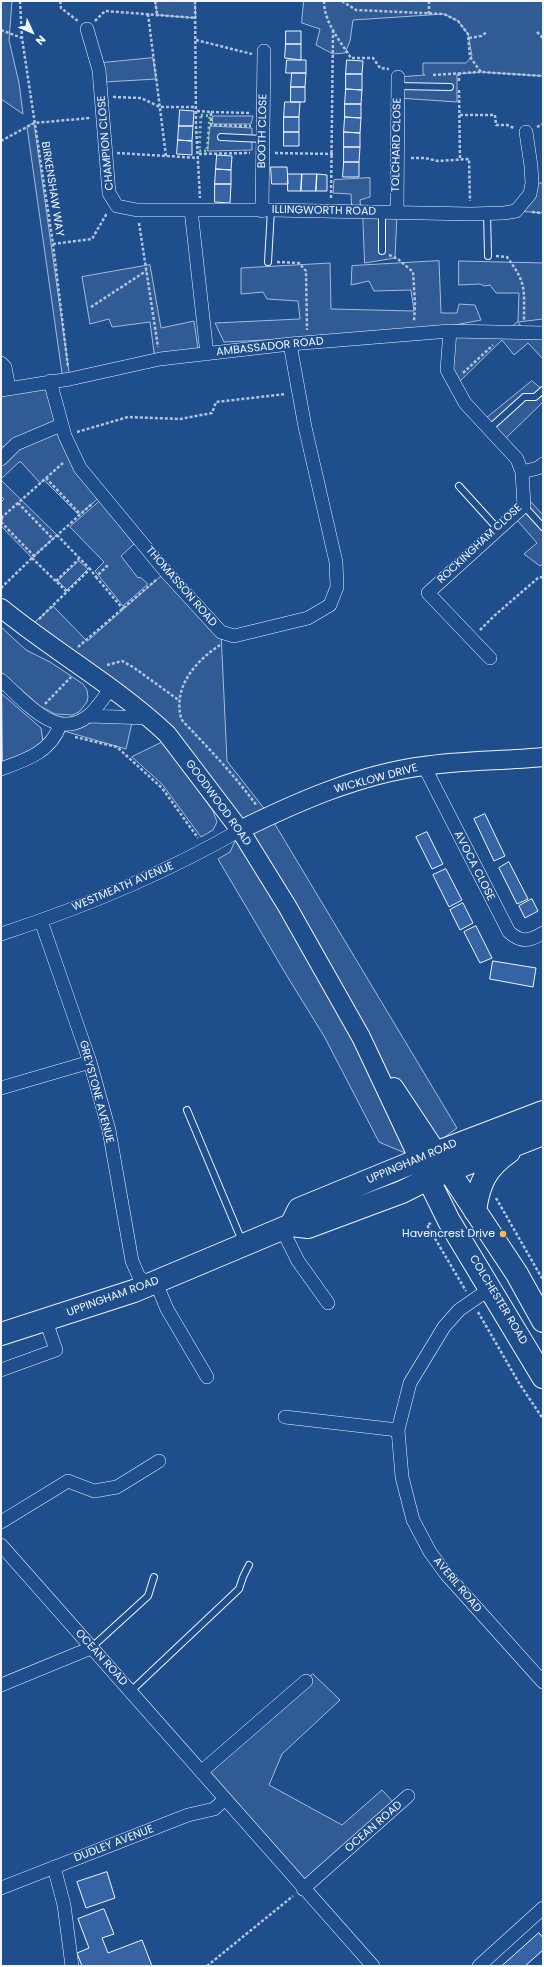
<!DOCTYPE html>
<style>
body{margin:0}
#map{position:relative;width:544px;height:1967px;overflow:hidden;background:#1f4e8c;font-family:Poppins,sans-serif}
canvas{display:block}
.frame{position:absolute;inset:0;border:2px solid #f2f6ff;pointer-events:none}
.north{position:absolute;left:12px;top:12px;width:40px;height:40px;-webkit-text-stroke:3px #1f4e8c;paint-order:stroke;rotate:134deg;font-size:11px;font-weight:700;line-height:16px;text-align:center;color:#f2f6ff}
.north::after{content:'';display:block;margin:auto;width:14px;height:18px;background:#f2f6ff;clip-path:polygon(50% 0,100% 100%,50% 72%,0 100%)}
</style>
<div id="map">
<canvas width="544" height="1967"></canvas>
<div class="frame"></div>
<div class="north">N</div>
</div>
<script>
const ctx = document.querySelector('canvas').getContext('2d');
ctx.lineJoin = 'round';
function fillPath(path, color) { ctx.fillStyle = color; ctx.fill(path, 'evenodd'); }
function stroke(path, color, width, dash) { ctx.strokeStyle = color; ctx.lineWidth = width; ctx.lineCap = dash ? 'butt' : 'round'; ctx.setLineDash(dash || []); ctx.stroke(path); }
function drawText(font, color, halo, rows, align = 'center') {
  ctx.font = font + ' Poppins,sans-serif'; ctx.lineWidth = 3; ctx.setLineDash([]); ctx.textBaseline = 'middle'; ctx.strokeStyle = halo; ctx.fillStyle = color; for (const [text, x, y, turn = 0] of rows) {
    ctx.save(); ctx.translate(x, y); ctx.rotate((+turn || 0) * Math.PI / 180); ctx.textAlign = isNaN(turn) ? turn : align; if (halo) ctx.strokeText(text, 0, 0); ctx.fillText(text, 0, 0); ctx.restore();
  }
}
const built = new Path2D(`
 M1,1H12L9,40L19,83L23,114L1,99Z
 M156,1H195L196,18L157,15Z
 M304,1H543V76L481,72L457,74V102L398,98V77L425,75L423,74V63H466L472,56L468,34L458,21L444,14L353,20L350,41L345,53L333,54L316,45L320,29L302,23Z
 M153,58L156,79L105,82L102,63Z
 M213,116H253L251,124H213Z
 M34,123L70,379L63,380L27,127Z
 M210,126L252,128V150L208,151Z
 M370,178V197L360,200L361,212H352L351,194L333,193L334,180Z
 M532,183H543V213L516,211Z
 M363,212L397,213L395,258L365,263Z
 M439,261L441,313H457L459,304L475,305L481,320L413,333L224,342L215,323L300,319L298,301L267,299L263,292L241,294V268L330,263L331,309L414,311L411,290L374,291L369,281L351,285L352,266Z
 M459,261L543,263V319L518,322L524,331L543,333V359L528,343L514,355L502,340L456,385L447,370L450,331H507L518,321L519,293H496L490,285L484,286L480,284L459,285Z
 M150,265L161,328L194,321L199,355L155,360L150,322L112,327L109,319L90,324L82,277Z
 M1,363L9,388L50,381L61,425L102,495L79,515L44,480L40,483L21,462H19L1,479V459L8,452L1,444Z
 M532,381L543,390V402L506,438L483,421Z
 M1,480L57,535L32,558L1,526L3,516L1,515V502L4,499L1,496Z
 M100,501L134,544L121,556L138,578L140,577L148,584L123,606L95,571L104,562L70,527Z
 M531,502L543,515V564L540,566L524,554L537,543L516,519Z
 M79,561L88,569L67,590L58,581Z
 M166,572L221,632L227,761L270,816L457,1128L417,1158L379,1142L324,1036L287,976L218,859L230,852L240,830L172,734L27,629L53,606L87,641Z
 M1,627L26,650L50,662L83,684L87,690L88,697L87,702L79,712L72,715L55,714L40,706L1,672Z
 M2,694L41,728L44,749L3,766Z
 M133,718L126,749L64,731L103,719Z
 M163,742L213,811L217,822L213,830L201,837L162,784L132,757Z
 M313,1674L340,1700L282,1754L269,1785L342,1825L382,1790L397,1806L303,1889L201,1772Z`);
fillPath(built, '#305b95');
stroke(built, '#a8bbd7', 1);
const building = new Path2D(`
 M286,31H301V44H286Z
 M286,44H301V60L285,58Z
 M287,60H306V73H286Z
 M347,60L363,61L362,74H346Z
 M292,73H306L305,87H291Z
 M346,74H362V90L346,89Z
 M291,87H305V102H291Z
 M346,89L362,90L361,104H345Z
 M285,102H300L299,117H284Z
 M345,104H361V118L345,117Z
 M180,110L194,111L193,126H179Z
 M284,117H299V132H284Z
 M345,117L361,118L360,133L344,132Z
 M179,126H193L192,141L178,140Z
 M284,132H299V146H284Z
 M344,132L360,133V147H344Z
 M178,140L192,141V155L177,154Z
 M344,147H360L359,162H344Z
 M217,155L232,156L231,170L216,169Z
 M344,162H359V177H343Z
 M271,167H287L288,184H272Z
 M216,169L231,170V184H215Z
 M288,174H302L301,191H288Z
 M302,174H317L316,191H301Z
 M317,174L327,175V191H316Z
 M215,184H231L230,203L215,202Z
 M485,814L505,856L494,861L474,819Z
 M427,832L443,864L432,869L416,837Z
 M509,862L528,899L517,904L499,868Z
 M446,869L462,900L449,907L433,875Z
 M532,899L538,911L525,918L519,906Z
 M463,903L473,923L460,930L450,910Z
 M476,926L492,958L480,963L464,932Z
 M493,961L536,968L533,987L490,979Z
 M107,1872L115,1898L86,1908L77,1882Z
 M104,1909L114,1934L102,1938L108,1953L142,1940L152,1966H82L77,1953L89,1948L78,1919Z
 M539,1933L543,1938V1950L525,1966H502Z`);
fillPath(building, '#3563a3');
stroke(building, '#f2f6ff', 1);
const lane = new Path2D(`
 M398,86L450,87
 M221,137L263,139
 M487,213L488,256
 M382,251V212
 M268,262L271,210
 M490,428L521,400L524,397H535L543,390
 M459,486L498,529
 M524,506L543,527
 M187,1110L242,1241
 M91,1648L148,1596L154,1577
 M131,1691L239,1589L243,1577L249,1565`);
const street = new Path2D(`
 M87,29L99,70L109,193L117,206L137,210H191
 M262,211L264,51
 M397,213L398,77
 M450,331L447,370L465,403L517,459L522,472L524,506L428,593L490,658
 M207,354L191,210H271L471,214L504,213L516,211L530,194L532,183L531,166L526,132
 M1,363L5,367L9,388
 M50,381L65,436L80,468L166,572L221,632L234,636L308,618L330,605L337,587L336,562L305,427L290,344
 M1,390L70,379L160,359L290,344L450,331L543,333
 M1,459L16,444L61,425
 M522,472L538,468L543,464
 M1,680C24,700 56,742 88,716C97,709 104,697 111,688
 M88,716L149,718
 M424,766L509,932C521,943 530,941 543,933
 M1,769C26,760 51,752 60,725
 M41,921L90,1062L109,1130L132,1261L139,1277L159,1290L167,1309L207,1377
 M1,934C84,907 164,874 240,830
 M1,1088L90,1062
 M282,1229L298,1261L328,1303
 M491,1288L459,1310L444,1327L410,1383L398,1430L402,1477L413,1520L430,1552L446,1574L543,1682
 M1,1370L56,1350L46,1321
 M285,1417L398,1430
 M1,1522L68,1481L94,1491L117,1487L159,1461
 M1,1545L373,1966
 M1,1685L91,1648
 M201,1772L306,1681
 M54,1867L64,1905L72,1966
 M1,1888L188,1815L214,1809L225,1799
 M303,1889L408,1796
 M479,1966L543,1908`);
const secondary = new Path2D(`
 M1,608C55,652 116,686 167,734L240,830L287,906L361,1037L419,1160
 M240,830C297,802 360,774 424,766C463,760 504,761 543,757
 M394,1087L445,1164`);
const highway = new Path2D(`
 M422,1166L449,1221L543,1377
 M449,1171L517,1274L543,1321
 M475,1211C479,1183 486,1168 509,1152
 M291,1225L299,1209L438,1152L543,1112
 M1,1334L134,1291L291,1225L308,1227L402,1192L428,1179L543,1134`);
stroke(lane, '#f2f6ff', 8);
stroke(street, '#f2f6ff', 14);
stroke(secondary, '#f2f6ff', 20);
stroke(highway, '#f2f6ff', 24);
stroke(new Path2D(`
 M20,1L22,38L53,244L68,367
 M60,1L61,8L78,21
 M155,1L157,14
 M195,1L196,126L200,198
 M324,1C324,22 340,41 351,58H373L380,68L389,69
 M342,1L356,10L444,14L458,21L468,34L470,57L481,72L543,76
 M148,14L166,156
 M429,14V1
 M95,21L105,11L196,18
 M1,30L22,38
 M537,32L543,38
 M469,38L481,36L487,32
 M196,40L252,54
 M459,73V83
 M433,75L480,72
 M459,90L460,159
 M113,97L141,98L160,107H197
 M197,111L211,112V125L251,126
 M211,112L251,113
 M460,115H495L496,125H507L514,128
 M537,127L543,124
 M1,141L34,123L90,118
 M117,153L199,158
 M275,153L333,154
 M199,154L250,153
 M411,158H425L438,161L469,159L470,201
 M331,198L333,31
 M532,212L543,213
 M139,223L158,347
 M53,244L92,239L107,213
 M389,255L398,259L413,272L415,303L414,322
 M496,256L507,257C527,284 524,289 524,321
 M277,262L299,263L306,271L307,330
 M91,307L146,271
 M463,373L493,345
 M77,432L128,417L180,419L212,413L216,402L286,394
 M46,478L80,514
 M18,503L53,539
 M1,518L63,463
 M1,522L34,556
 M57,535L90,569
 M32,558L67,592
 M96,577L123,609
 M56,581L79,559
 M1,588L34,556L93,503
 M39,619L90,569L96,577L108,565
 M480,630L494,616L538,578L543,577
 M220,645C196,661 173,686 181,718C183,723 191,729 195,734C217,757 238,780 257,806
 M78,647L156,580
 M107,665L122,661L133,667L180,701
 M45,704L71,677
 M75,737L117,747L162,788L198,838
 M496,1198L543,1280
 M431,1223L427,1225L466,1291
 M478,1312L519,1383L543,1419
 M207,1966L293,1896`), '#b3c4dc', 2.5, [3, 2]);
stroke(lane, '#1f4e8c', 6);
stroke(street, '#1f4e8c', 13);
stroke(secondary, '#1f4e8c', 18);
stroke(highway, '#1f4e8c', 22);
stroke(new Path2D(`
 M201,115L210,116L207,151H199Z`), '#97c8a6', 3, [2, 3]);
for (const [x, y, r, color] of [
 [503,1234,4,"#ffb74d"]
]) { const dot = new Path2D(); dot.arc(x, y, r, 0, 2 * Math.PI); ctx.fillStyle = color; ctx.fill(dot); stroke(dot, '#1f4e8c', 1.5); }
drawText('11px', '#f2f6ff', '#1f4e8c', [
 ["BOOTH CLOSE",263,131,-89],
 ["CHAMPION CLOSE",106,143,-95],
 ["TOLCHARD CLOSE",397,145,-89],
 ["BIRKENSHAW WAY",52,189,81],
 ["ILLINGWORTH ROAD",324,211,1],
 ["AMBASSADOR ROAD",270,347,-6],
 ["ROCKINGHAM CLOSE",480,544,-43],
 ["THOMASSON ROAD",181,587,49],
 ["WICKLOW DRIVE",376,779,-15],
 ["GOODWOOD ROAD",218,803,54],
 ["AVOCA CLOSE",474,866,63],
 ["WESTMEATH AVENUE",123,887,-23],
 ["GREYSTONE AVENUE",96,1092,75],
 ["UPPINGHAM ROAD",412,1162,-23],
 ["UPPINGHAM ROAD",113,1297,-20],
 ["COLCHESTER ROAD",498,1300,59],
 ["AVERIL ROAD",457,1585,50],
 ["OCEAN ROAD",101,1658,48],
 ["OCEAN ROAD",374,1827,-41],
 ["DUDLEY AVENUE",114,1844,-21]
]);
drawText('11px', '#f2f6ff', '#1f4e8c', [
 ["Havencrest Drive",495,1234]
], 'right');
</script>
